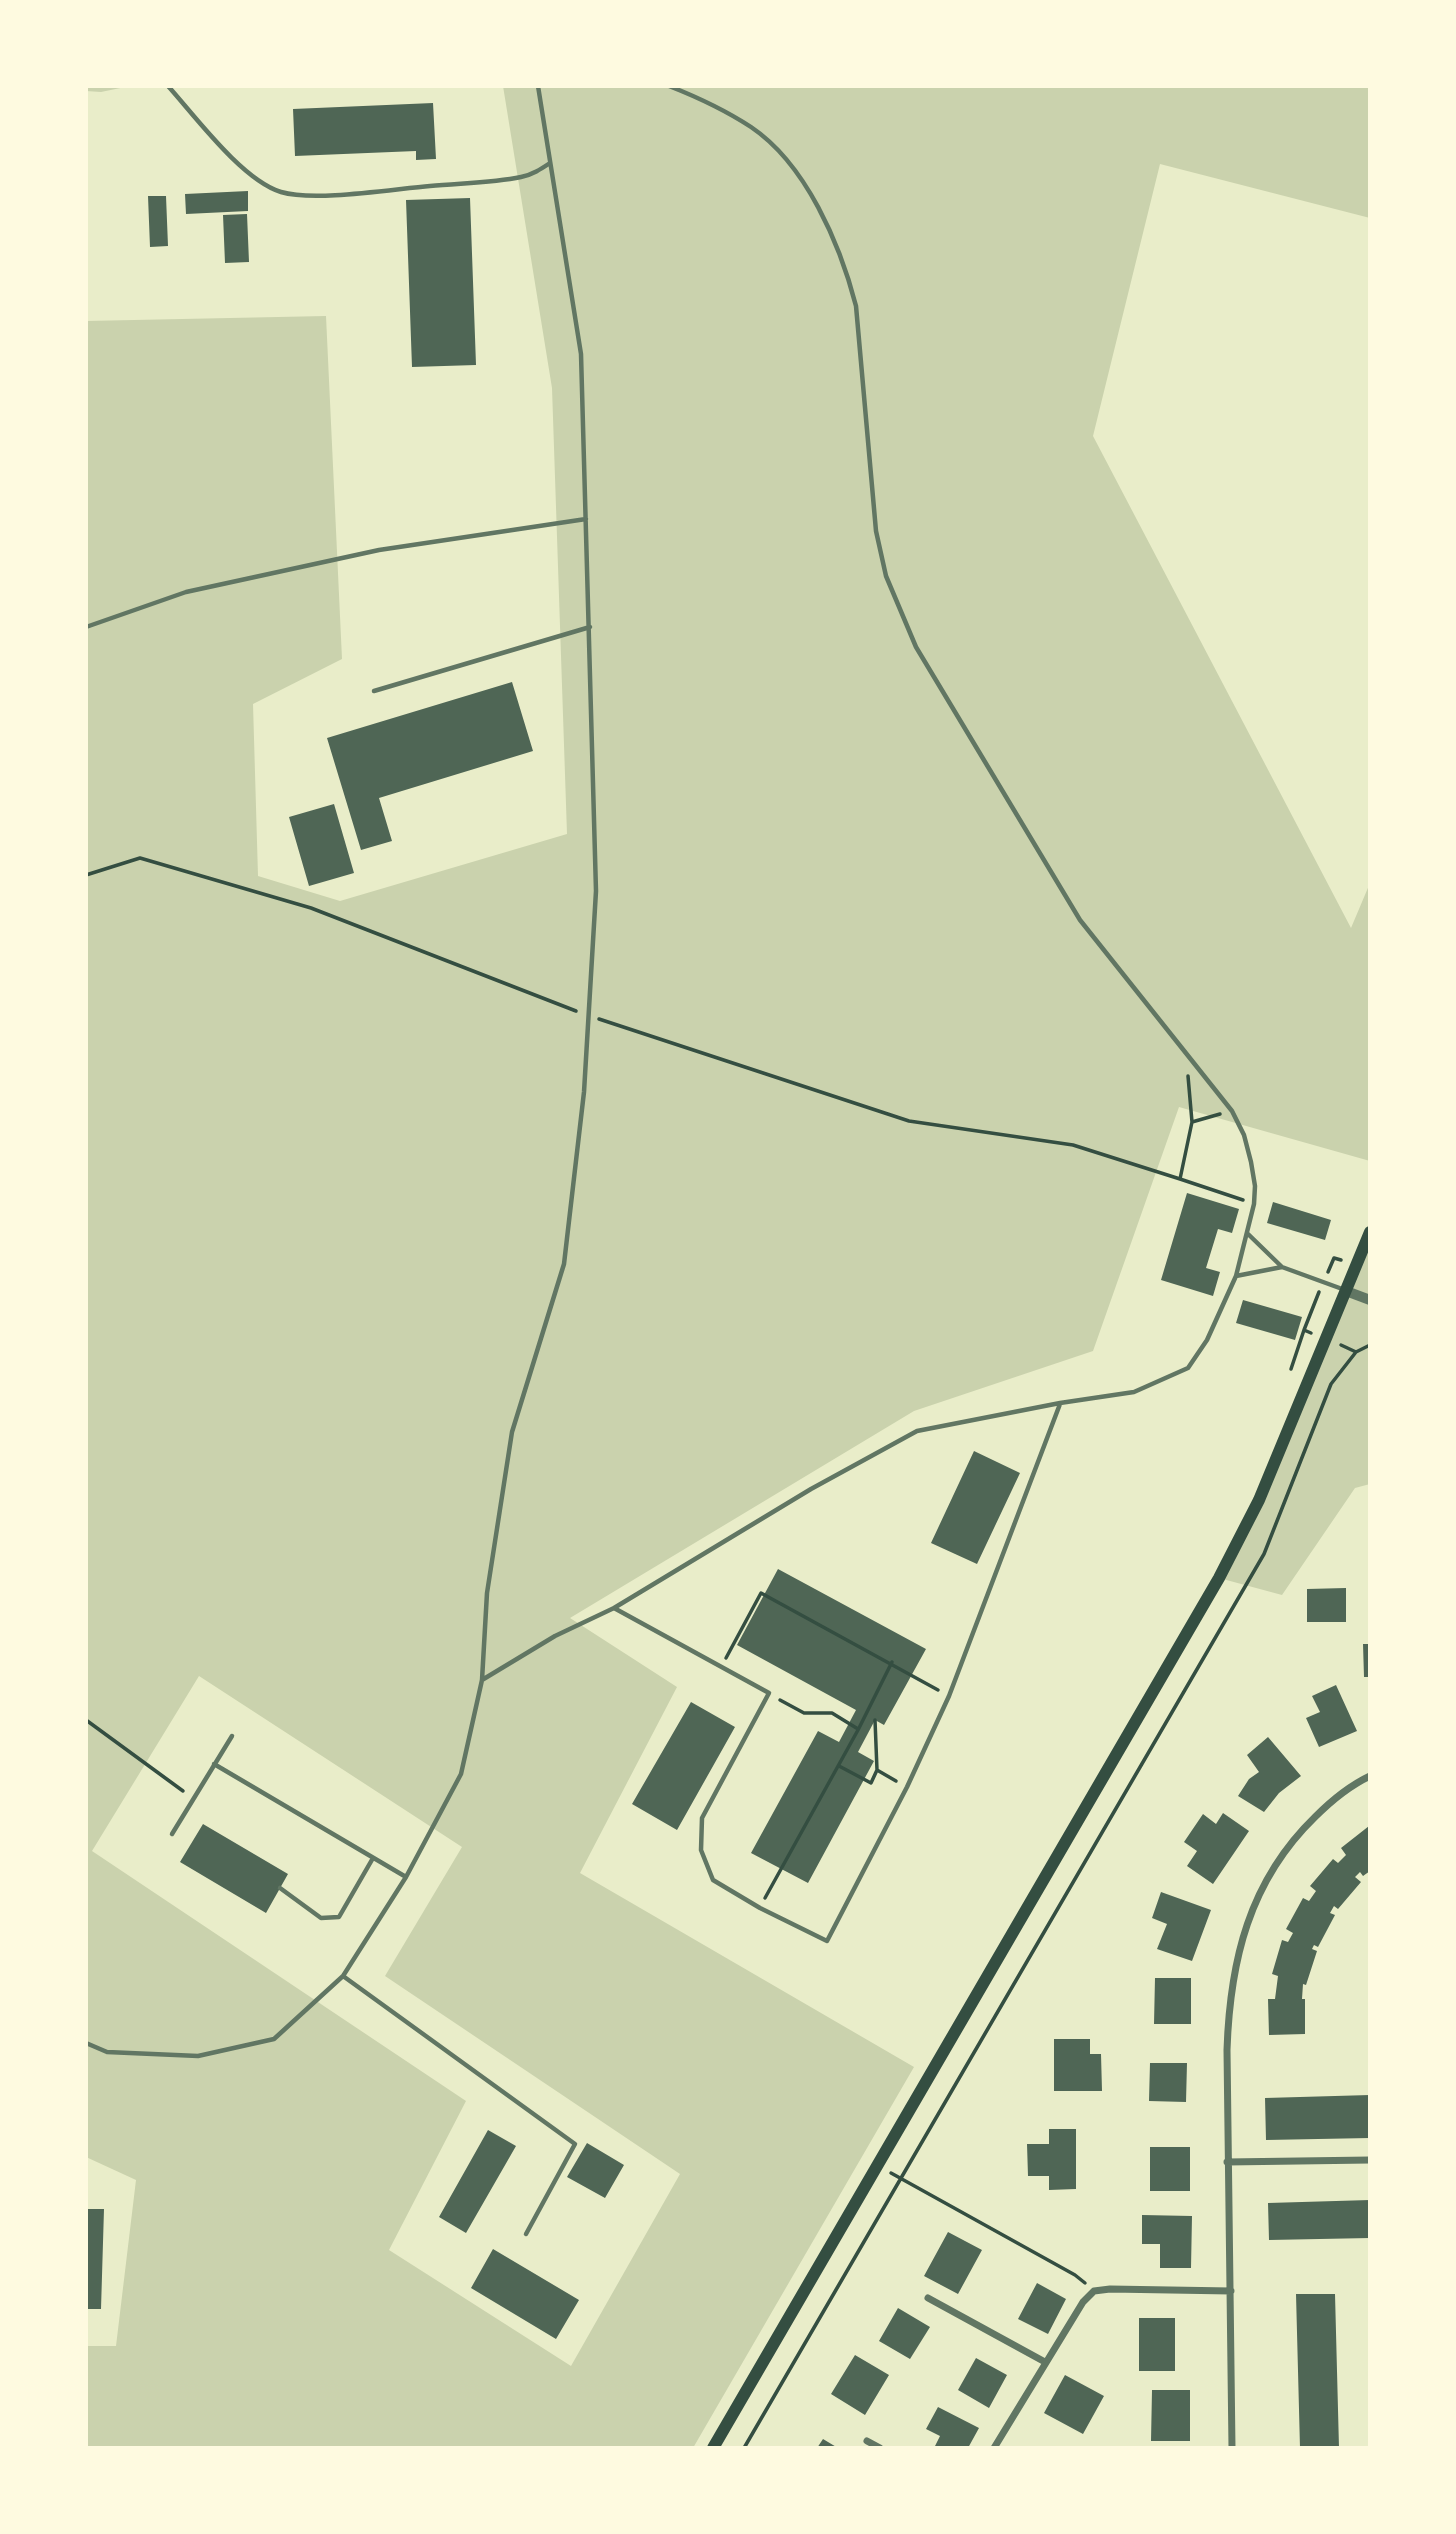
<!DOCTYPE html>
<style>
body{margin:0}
#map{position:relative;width:1456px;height:2534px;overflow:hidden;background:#e9edc9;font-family:"Asap Condensed",sans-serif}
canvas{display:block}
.frame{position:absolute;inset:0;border:88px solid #fefae0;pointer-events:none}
</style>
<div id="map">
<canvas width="1456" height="2534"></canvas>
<div class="frame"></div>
</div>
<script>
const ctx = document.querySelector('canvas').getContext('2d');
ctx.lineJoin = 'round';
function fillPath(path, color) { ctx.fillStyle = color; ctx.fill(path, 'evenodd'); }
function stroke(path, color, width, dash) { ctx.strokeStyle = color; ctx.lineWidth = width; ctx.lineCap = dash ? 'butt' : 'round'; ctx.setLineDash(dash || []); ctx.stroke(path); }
fillPath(new Path2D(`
 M86,86H130L101,92L86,91Z
 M503,86H1370V218L1160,164L1093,436L1351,928L1370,883V1161L1179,1107L1093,1351L914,1411L570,1618L677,1687L580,1873L914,2067L693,2448H86V2346H116L136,2180L86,2157V321L326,316L342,659L253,704L258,876L340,901L567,834L552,388ZM199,1676L462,1847L385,1976L680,2174L571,2366L389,2250L466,2101L92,1851Z
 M1370,1232V1484L1355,1488L1282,1595L1219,1578Z`), '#cad2ad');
fillPath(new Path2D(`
 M433,103L436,159L416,160V151L295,156L293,109Z
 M248,191V211L186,214L185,194Z
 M148,196H166L168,246L150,247Z
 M470,198L476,365L412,367L406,200Z
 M247,214L249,262L225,263L223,215Z
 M512,682L533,751L379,798L392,841L361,850L327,738Z
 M334,804L354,873L309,886L289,817Z
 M1187,1193L1239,1209L1232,1233L1218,1229L1206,1268L1220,1272L1213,1296L1161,1280Z
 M1273,1202L1331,1220L1325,1240L1267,1223Z
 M1243,1300L1302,1317L1295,1340L1236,1323Z
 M974,1451L1020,1473L977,1564L931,1543Z
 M778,1569L926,1649L884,1725L875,1720L858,1752L874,1761L808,1883L751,1853L818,1731L839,1742L856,1710L737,1645Z
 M1346,1588V1622H1307V1589Z
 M1363,1644H1370V1677H1364Z
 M1336,1685L1357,1731L1319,1747L1306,1718L1320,1712L1312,1696Z
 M691,1702L735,1727L677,1830L632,1804Z
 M1268,1737L1301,1776L1279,1793L1264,1812L1238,1796L1249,1779L1259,1772L1247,1755Z
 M1223,1813L1249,1831L1213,1884L1187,1866L1197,1851L1184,1842L1203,1814L1216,1824Z
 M203,1824L288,1874L266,1913L180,1862Z
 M1369,1826L1370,1871L1363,1876L1360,1872L1355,1877L1361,1882L1338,1909L1334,1906L1330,1913L1335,1915L1318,1947L1314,1945L1312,1949L1317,1951L1306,1985L1303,1984L1302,1999H1305V2034L1269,2035L1268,1999H1275L1278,1976L1272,1974L1282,1940L1288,1942L1293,1933L1286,1929L1303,1898L1309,1901L1316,1891L1310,1886L1333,1859L1338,1863L1346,1855L1341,1848Z
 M1161,1892L1211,1910L1192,1961L1157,1949L1167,1924L1152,1918Z
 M1155,1978H1191V2024H1154Z
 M1054,2039H1090V2054H1101L1102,2091H1054Z
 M1150,2063H1187L1186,2102L1149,2101Z
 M1370,2095V2138L1266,2140L1265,2098Z
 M1049,2129H1076V2189L1049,2190V2176H1028L1027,2144H1049Z
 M488,2130L516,2146L466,2233L439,2217Z
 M587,2143L624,2165L605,2198L567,2177Z
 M1150,2147H1190V2191H1150Z
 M1370,2200V2238L1269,2240L1268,2203Z
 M86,2209H104L101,2309H86Z
 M1142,2215L1192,2216L1191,2268H1160V2244H1142Z
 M948,2232L982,2250L958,2294L924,2276Z
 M493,2249L579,2300L556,2339L471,2288Z
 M1037,2283L1066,2299L1048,2334L1018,2319Z
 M1296,2294H1335L1339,2448H1300Z
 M898,2308L930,2327L910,2359L879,2341Z
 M1139,2318H1175V2371H1139Z
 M855,2355L889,2375L865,2415L831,2394Z
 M976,2358L1007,2375L989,2408L958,2390Z
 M1065,2375L1104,2396L1083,2434L1044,2413Z
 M1152,2390H1190V2441H1151Z
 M938,2407L979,2428L968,2448H934L940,2436L926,2429Z
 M823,2439L838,2448H817Z`), '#4f6655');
stroke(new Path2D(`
 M86,875L140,858L311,908L576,1011
 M599,1019L909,1121L1073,1145L1180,1179
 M1188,1076L1192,1122L1180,1179L1243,1200
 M1192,1122L1220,1114
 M1328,1272L1334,1258L1341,1260
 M1311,1333L1304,1330L1319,1292
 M1341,1345L1356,1352
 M1291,1369L1304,1330
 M726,1658L761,1593L938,1690
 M780,1700L804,1713H832L858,1729
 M86,1720L183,1791
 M875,1720L877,1770L896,1781
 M839,1766L871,1783L877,1770
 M765,1898L858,1730L892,1662
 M891,2173L1075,2275L1085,2283
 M744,2448L1264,1554L1331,1384L1356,1352L1370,1345`), '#344e41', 3.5);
stroke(new Path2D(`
 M168,86C195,116 242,180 281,192C315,202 393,189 430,186C460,183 492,183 521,177C532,175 541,169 550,163
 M86,627L186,592L379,550L586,519
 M374,691L590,627
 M1248,1234L1282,1267L1345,1290
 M1236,1276L1282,1267
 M614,1608L769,1693L702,1818L701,1850L713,1880L760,1908L827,1941L907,1787L949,1696L1060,1404
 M482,1680L555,1636L614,1608L811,1489L917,1431L1060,1403L1134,1392L1188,1368L1207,1340L1236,1276L1254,1204L1255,1186L1251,1162L1244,1135L1232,1111L1080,920L916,647L886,576L876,531L856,306C840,244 806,164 751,127C725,110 697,97 669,86
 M214,1764L406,1877
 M172,1834L232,1736
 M280,1888L321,1918L339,1917L373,1858
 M343,1976L575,2144L526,2234
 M86,2043L107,2052L198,2056L274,2039L343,1976L406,1877L461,1774L482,1680L487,1593L512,1432L564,1264L584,1092L596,891L581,354L538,86`), '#617663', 4.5);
stroke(new Path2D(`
 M1227,2162L1370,2160
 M928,2298L1045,2362
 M867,2441L880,2448
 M994,2448L1083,2302L1094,2291L1110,2289L1231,2291
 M1232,2448L1227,2050C1230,1961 1249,1881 1315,1817C1332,1800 1349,1786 1370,1776`), '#617663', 7);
stroke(new Path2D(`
 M1346,1291L1370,1300`), '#617663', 10);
stroke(new Path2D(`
 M713,2448L1219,1578L1259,1500L1370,1232`), '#344e41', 12);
</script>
